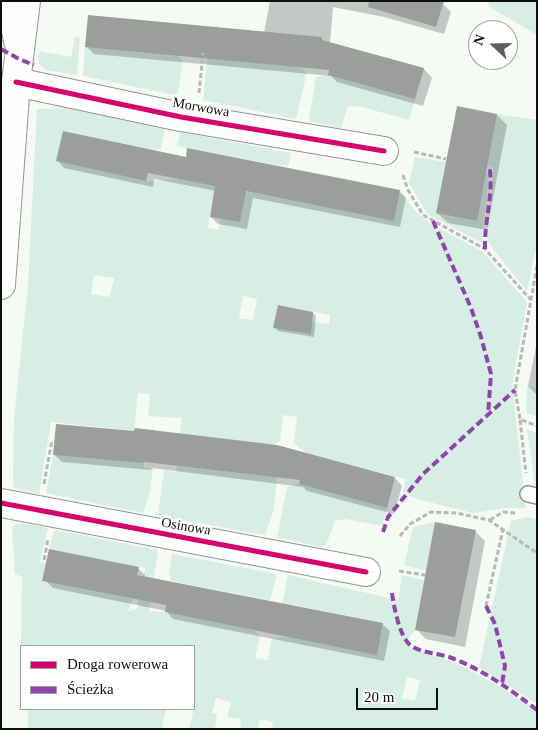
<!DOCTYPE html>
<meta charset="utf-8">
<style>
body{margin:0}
#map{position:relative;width:538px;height:730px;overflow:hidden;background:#f5faf5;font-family:"Times New Roman",serif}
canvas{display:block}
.frame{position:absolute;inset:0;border:2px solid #0e0e0e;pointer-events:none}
.legend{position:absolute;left:20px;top:645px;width:175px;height:65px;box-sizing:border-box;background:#fff;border:1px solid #9f9f9f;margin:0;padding:6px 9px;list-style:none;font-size:15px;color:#0e0e0e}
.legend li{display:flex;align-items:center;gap:10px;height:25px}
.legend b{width:25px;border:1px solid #9f9f9f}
.north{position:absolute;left:468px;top:20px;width:50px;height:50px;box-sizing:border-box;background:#fff;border:1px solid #9f9f9f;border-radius:50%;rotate:291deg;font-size:14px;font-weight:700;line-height:20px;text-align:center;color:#0e0e0e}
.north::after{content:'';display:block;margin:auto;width:18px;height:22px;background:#5f615f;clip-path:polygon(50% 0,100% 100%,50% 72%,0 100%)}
.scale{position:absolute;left:356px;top:688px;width:82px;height:22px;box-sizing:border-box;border:2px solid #0e0e0e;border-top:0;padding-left:6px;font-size:15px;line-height:18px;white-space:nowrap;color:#0e0e0e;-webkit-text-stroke:4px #fff;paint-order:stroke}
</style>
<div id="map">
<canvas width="538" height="730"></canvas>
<div class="frame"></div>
<ul class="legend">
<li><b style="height:6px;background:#d6006c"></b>Droga rowerowa</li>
<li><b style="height:6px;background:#8e44ad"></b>Ścieżka</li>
</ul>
<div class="north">N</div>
<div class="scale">20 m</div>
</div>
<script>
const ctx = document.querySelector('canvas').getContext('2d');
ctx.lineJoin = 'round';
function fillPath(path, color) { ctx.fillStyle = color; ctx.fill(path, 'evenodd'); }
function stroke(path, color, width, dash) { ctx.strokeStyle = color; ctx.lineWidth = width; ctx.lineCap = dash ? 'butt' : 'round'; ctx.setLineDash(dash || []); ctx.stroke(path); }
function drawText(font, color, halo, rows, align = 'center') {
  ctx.font = font + ' "Times New Roman",serif'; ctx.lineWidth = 5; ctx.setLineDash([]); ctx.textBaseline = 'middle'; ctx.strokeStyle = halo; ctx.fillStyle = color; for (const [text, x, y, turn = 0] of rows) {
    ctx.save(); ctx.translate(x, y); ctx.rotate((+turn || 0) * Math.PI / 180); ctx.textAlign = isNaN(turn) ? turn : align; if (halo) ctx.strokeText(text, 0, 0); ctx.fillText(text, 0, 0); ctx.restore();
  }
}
fillPath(new Path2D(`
 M489,1H537V35L488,6Z
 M75,37H80L77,75L45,70L39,63L38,51L71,57Z
 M85,47L177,55L183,60L178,93L174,95L83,76Z
 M207,58L298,67L307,72L296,119L203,100Z
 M328,75L415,99L409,120L362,107L348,106L341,128L309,121L316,77Z
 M67,108L165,129L161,149L152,150L63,131L57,161L146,181L181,179L394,220L400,190L413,209L431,224L482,251L527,302L512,385L526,508H506L473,513L417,499L403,493L406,479L307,454L294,443L297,417L283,415L280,441L272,445L180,434L182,418L148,416L150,394L138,393L134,431L51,422L39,494L14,488L13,474L14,419L28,285L37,109ZM212,202L243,207L240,222L221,219L218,230L208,228ZM94,275L114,278L110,297L91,294ZM243,296L257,299L253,320L239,318ZM278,305L330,315L329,324L312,322L311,334L274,327Z
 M497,114L537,120V245L527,291L492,248L487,239V224L493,190V167L487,165Z
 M180,132L291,153L288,166L277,165L177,146Z
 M415,157L446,162L436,213L476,221L486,173L488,174C489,198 482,220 482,243L427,214L409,183Z
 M527,386L537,388V417L526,412Z
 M527,429L537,433V485H535Z
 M53,455L144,463V467L153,469L150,492L143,513L46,493Z
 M177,466L277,477L274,509L265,535L158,516L164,470L176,472Z
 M299,484L387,508L382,526L346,519L335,521L326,545L321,547L277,537L287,487Z
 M527,517L537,519V704L479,667L511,521Z
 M435,522L426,571L404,565L413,527Z
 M19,523L48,528L40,562L46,564L42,581L133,599L128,611L137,609L145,568L49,549L54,530L158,550L149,611L165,612L254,630L260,636L255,658L268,660L272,638L288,637L377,654L383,623L294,605L282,606L288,575L398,600L402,575L424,580L415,630L405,643L411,648L456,663L501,687L537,711V729H272L273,722L260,719L258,729H240L241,719L227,717L231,702L216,698L212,713L217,714L215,728L218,729H189L194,708V646H21L22,577L15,574L12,527ZM407,677L420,680L415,701L402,698Z
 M172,554L277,574L270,600L171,581L169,572Z
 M28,709H166L162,727L166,728L28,729Z`), '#d7eee4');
fillPath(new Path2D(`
 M270,1H433L443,4L451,12L444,34L384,17L333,7L330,43L424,69L432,78L423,106L337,82L331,76L94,54L86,46L264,33Z
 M497,115L507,125L487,230L448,223L437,213Z
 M187,158L399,191L406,198L400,227L253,198L247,229L218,224L211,217L216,191L154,179L153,187L64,168L58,161Z
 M313,313L316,316L314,337L278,331L275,327Z
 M537,342V395L528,386Z
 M276,446L395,478L402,486L394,514L307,491L303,487L152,468L151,470L62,462L55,455Z
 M475,531L485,541L465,647L426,639L416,629Z
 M138,568L145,575V577L382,624L390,631L384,661L173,619L166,611L53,588L46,581Z`), '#0003');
fillPath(new Path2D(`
 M369,1H444L436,27L368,7Z
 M88,15L322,37V40L424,68L415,99L328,75L329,70L85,47Z
 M457,106L497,114L477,221L436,213Z
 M63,131L186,157L187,148L400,190L394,221L246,191L240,222L210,217L215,186L148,173L146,181L56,161Z
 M278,305L313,312L311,334L273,328Z
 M56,424L134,431L135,428L277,445L395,477L387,508L299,484L300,480L145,462L144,463L53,455Z
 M435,522L476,530L455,637L415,630Z
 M49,549L139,567L137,575L383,623L377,655L165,612L166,605L42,581Z`), '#9b9e9a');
const service = new Path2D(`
 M528,494L537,496`);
const minor = new Path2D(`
 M1,2C11,12 16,27 18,41
 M16,82L181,117L384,151
 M1,285L16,82L26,1
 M1,503L366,572`);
stroke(service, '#929492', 18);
stroke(minor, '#929492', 30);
stroke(new Path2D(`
 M199,93L203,53
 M414,152L446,159
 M403,175L408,190L423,215L485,249L531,300
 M537,266L515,390L520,419L537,426
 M520,420L526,473
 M44,484L52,440
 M490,520L503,512L516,513
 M400,536L410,524L431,512L456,513L489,520L537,553
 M44,560L48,539
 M399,571L425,575
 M486,606L503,529`), '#b7b8b7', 3, [5, 2.5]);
stroke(service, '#fefefe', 15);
stroke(minor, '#fefefe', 28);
stroke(new Path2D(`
 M1,49L19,59L34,65
 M433,221L471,308L481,337L491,374L488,415
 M485,249C484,222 493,198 490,171L486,170
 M383,532L388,517L423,474L515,390
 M392,593C394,607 399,634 409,644C419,653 437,653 449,657C482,669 510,689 537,710
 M486,606L495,624L505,666L502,684`), '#8e44ad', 4, [8, 4]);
stroke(new Path2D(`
 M16,82L181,117L384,151
 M1,503L366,572`), '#d6006c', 5);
drawText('14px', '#0e0e0e', '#fff', [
 ["Morwowa",201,108,10],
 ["Osinowa",186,527,10]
]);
</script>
